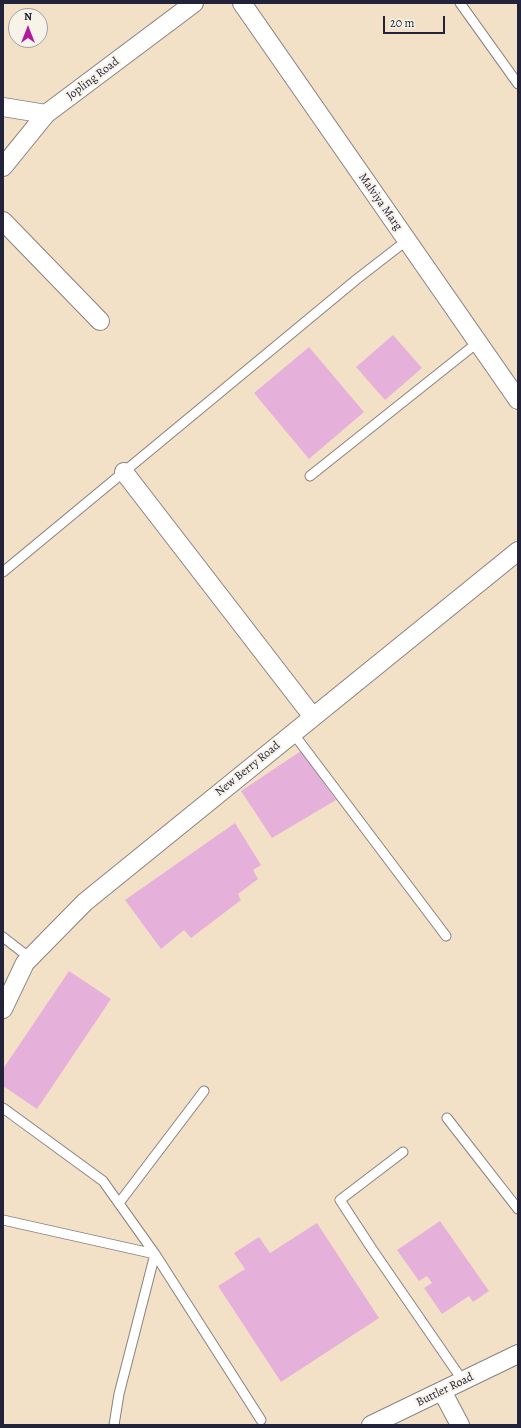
<!DOCTYPE html>
<style>
body{margin:0}
#map{position:relative;width:521px;height:1428px;overflow:hidden;background:#f3e1c7;font-family:Alegreya,serif}
canvas{display:block}
.frame{position:absolute;inset:0;border:4px solid #22223b;pointer-events:none}
.north{position:absolute;left:8px;top:8px;width:40px;height:40px;box-sizing:border-box;background:#f7f3e8;border:1px solid #a29fa3;border-radius:50%;rotate:0deg;font-size:11px;font-weight:700;line-height:16px;text-align:center;color:#22223b}
.north::after{content:'';display:block;margin:auto;width:14px;height:18px;background:#b5179e;clip-path:polygon(50% 0,100% 100%,50% 72%,0 100%)}
.scale{position:absolute;left:383px;top:16px;width:62px;height:18px;box-sizing:border-box;border:2px solid #22223b;border-top:0;padding-left:5px;font-size:12px;line-height:14px;white-space:nowrap;color:#22223b;-webkit-text-stroke:3px #f7f3e8;paint-order:stroke}
</style>
<div id="map">
<canvas width="521" height="1428"></canvas>
<div class="frame"></div>
<div class="north">N</div>
<div class="scale">20 m</div>
</div>
<script>
const ctx = document.querySelector('canvas').getContext('2d');
ctx.lineJoin = 'round';
function fillPath(path, color) { ctx.fillStyle = color; ctx.fill(path, 'evenodd'); }
function stroke(path, color, width, dash) { ctx.strokeStyle = color; ctx.lineWidth = width; ctx.lineCap = dash ? 'butt' : 'round'; ctx.setLineDash(dash || []); ctx.stroke(path); }
function drawText(font, color, halo, rows, align = 'center') {
  ctx.font = font + ' Alegreya,serif'; ctx.lineWidth = 4; ctx.setLineDash([]); ctx.textBaseline = 'middle'; ctx.strokeStyle = halo; ctx.fillStyle = color; for (const [text, x, y, turn = 0] of rows) {
    ctx.save(); ctx.translate(x, y); ctx.rotate((+turn || 0) * Math.PI / 180); ctx.textAlign = isNaN(turn) ? turn : align; if (halo) ctx.strokeText(text, 0, 0); ctx.fillText(text, 0, 0); ctx.restore();
  }
}
fillPath(new Path2D(`
 M393,335L422,368L385,400L356,367Z
 M309,347L364,412L309,459L254,393Z
 M301,751L336,800L272,838L241,791Z
 M235,823L261,865L253,870L258,879L238,894L241,900L191,938L184,930L161,949L125,900Z
 M69,971L111,999L37,1109L3,1086V1069Z
 M440,1221L489,1291L473,1302L469,1296L442,1314L424,1288L432,1283L427,1276L419,1281L397,1250Z
 M317,1223L379,1318L281,1382L218,1286L245,1269L234,1253L259,1237L270,1253Z`), '#e5b1da');
const lane = new Path2D(`
 M460,3L518,84
 M310,476L477,343
 M3,572L357,279L406,241
 M293,733L446,936
 M3,937L30,958
 M3,1108L103,1181L155,1254L261,1420
 M447,1118L518,1209
 M403,1152L340,1200L372,1249L463,1381
 M119,1203L204,1091
 M3,1220L155,1254L119,1394L114,1425`);
const street = new Path2D(`
 M242,3L518,400
 M3,107L46,114
 M3,167L46,114L194,3
 M3,221L100,321
 M124,472L313,717
 M3,1009L25,963L85,902L518,551
 M442,1391L460,1425
 M371,1425L518,1354`);
stroke(lane, '#8a8281', 11);
stroke(street, '#8a8281', 20);
stroke(lane, '#fff', 9);
stroke(street, '#fff', 18);
drawText('12px', '#22223b', '#f7f3e8', [
 ["Jopling Road",93,79,-37],
 ["Malviya Marg",380,202,55],
 ["New Berry Road",248,769,-39],
 ["Buttler Road",445,1390,-26]
]);
</script>
